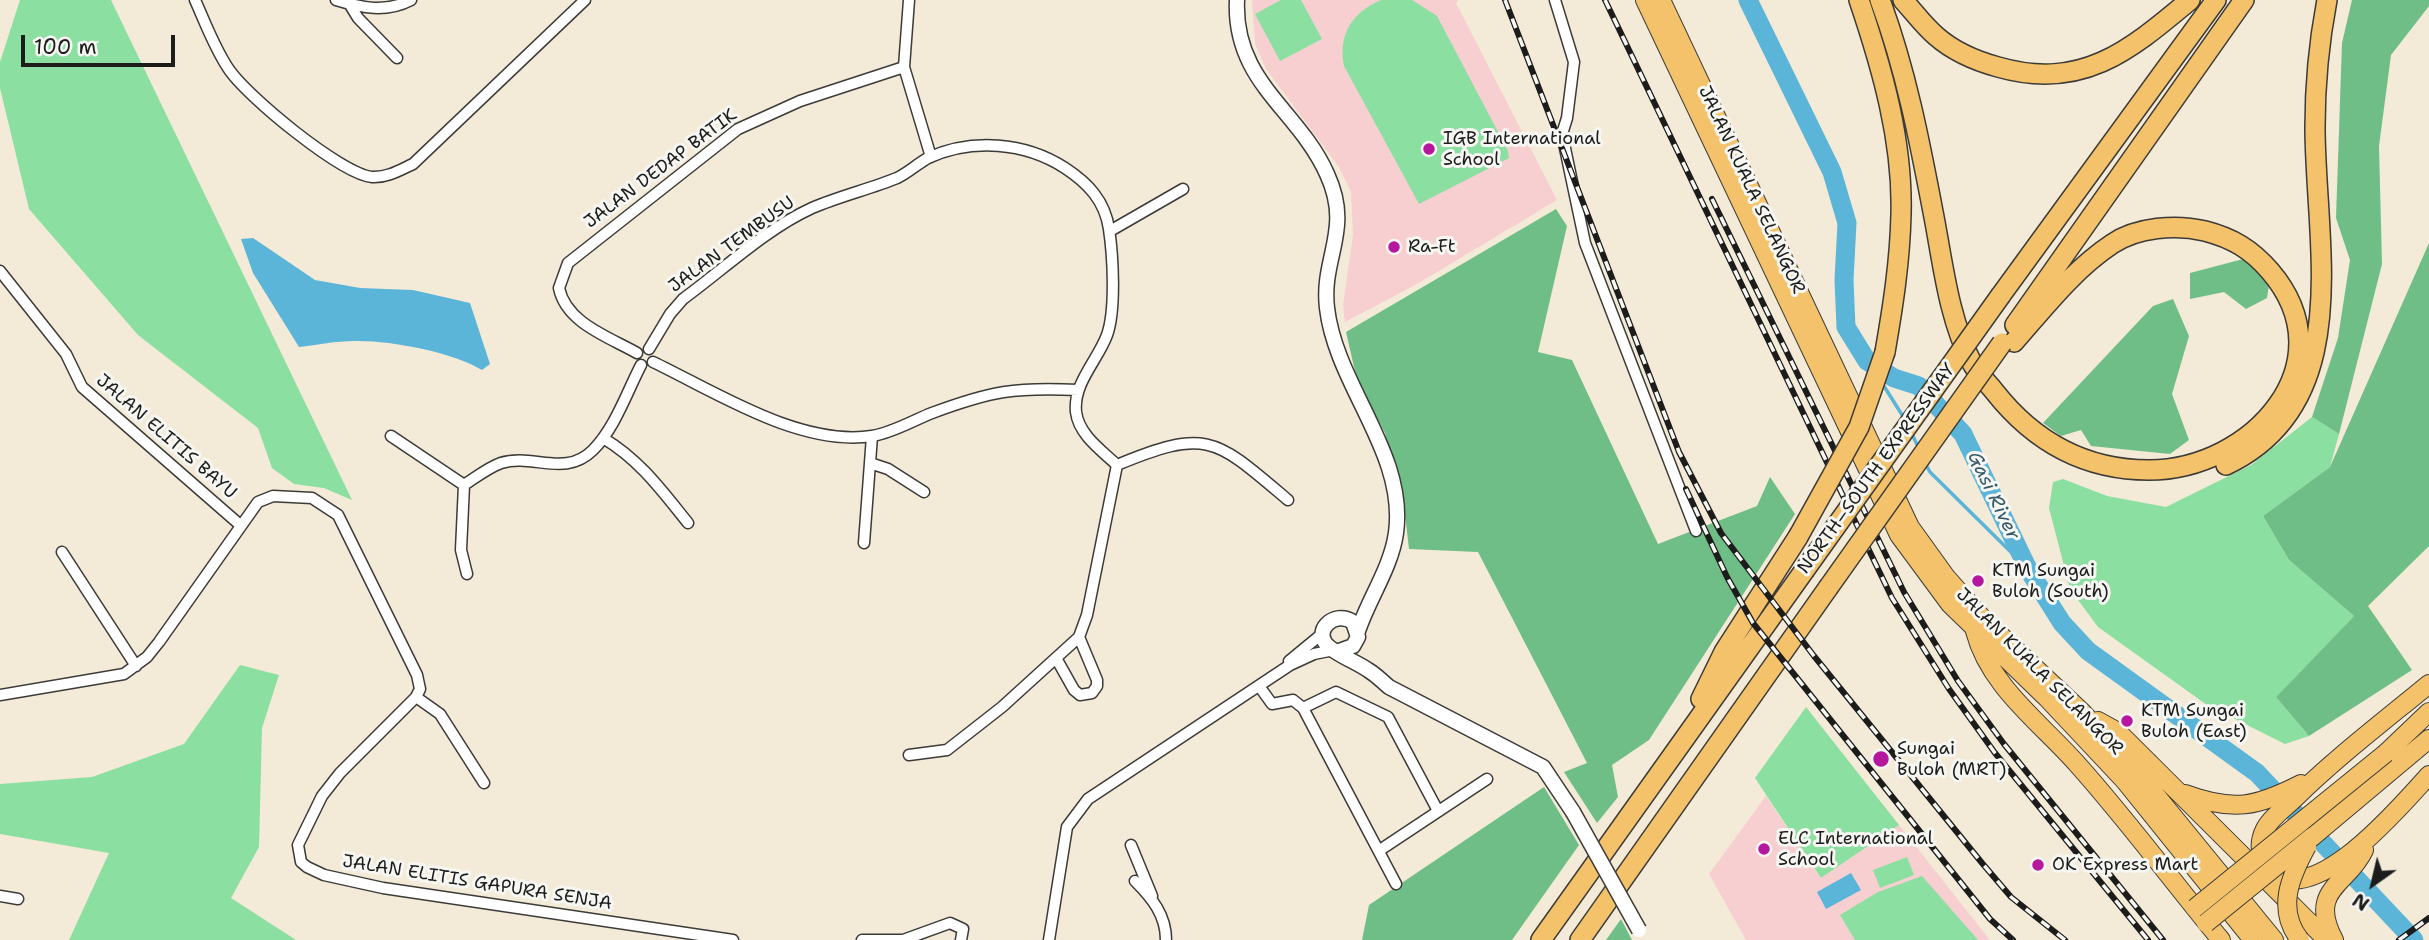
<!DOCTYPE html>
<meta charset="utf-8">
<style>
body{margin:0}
#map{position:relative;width:2429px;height:940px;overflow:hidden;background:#f3ead8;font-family:"Shantell Sans",sans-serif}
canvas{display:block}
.north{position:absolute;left:2338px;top:849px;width:70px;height:70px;-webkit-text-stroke:5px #f6f6f2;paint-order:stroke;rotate:214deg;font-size:19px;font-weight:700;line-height:28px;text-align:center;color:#1c1c1c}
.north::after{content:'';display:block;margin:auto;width:24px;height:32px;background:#1c1c1c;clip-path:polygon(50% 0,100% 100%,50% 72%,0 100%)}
.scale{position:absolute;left:21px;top:35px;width:154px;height:32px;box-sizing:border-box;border:4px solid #1c1c1c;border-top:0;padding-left:9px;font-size:21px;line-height:24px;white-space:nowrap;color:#1c1c1c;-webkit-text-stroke:5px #f6f6f2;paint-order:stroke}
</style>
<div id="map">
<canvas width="2429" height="940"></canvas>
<div class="north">N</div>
<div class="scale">100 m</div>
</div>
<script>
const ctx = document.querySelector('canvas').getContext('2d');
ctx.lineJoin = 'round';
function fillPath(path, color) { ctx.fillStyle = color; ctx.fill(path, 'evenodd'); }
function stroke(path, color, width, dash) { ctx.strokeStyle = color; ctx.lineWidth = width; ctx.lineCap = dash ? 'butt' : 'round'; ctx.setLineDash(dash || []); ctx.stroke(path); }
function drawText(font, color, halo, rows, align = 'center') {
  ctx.font = font + ' "Shantell Sans",sans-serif'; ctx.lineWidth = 6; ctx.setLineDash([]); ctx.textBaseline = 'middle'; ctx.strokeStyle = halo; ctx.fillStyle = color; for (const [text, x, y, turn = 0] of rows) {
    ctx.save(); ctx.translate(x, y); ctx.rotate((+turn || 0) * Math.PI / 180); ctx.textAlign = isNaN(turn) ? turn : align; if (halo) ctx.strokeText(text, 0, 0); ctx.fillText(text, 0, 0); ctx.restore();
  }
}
fillPath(new Path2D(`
 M1252,0H1458L1456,3L1557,200L1417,284L1345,322L1343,305L1353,235L1351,192L1339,167L1266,69L1255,44Z
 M1766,796L1821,878L1899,825L1990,940H1746L1709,874Z`), '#f7cfd0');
fillPath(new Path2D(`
 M20,0H111L352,500L324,488L294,484L272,468L258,428L138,335L29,209L0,88V62Z
 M1281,0H1301L1322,39L1280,61L1255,14Z
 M1381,0H1412L1437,16L1508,151L1509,158L1419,204L1344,66C1338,35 1352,12 1381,0Z
 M2312,417L2339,434L2330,467L2263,516L2289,560L2354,616L2276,697L2309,736L2285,744L2207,705L2098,627L2070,589L2049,508L2053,482L2063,479L2107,496L2166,507L2251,465Z
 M240,665L279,675L262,728L259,847L231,898L296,940H69L109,853L0,834V784L92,777L184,744Z
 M1806,707L1899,825L1821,878L1755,778Z
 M1907,857L1914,875L1880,888L1873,870Z
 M1922,876L1978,940H1855L1840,915L1878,892Z`), '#8bdfa1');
fillPath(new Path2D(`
 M2352,0H2429V6L2391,55L2379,146L2382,264L2339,434L2312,417L2338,338L2350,260L2336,218L2342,43Z
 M1556,209L1567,226L1538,352L1572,360L1658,544L1757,506L1770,477L1795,514L1649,740L1612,765L1618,797L1597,823L1564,772L1587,763L1478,552L1409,549L1405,514L1385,433L1357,380L1346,332Z
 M2429,243V546L2368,606L2412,670L2309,736L2276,697L2354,616L2289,560L2263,516L2330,467Z
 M2247,258L2269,285L2267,298L2246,309L2224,292L2190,299V273Z
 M2173,299L2189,336L2172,394L2189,440L2170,454L2091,446L2081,430L2061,436L2043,423L2153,306Z
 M1544,787L1579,845L1512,940H1362L1369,905Z
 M1621,919L1632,940H1606Z`), '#70be87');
fillPath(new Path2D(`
 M253,238L315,280L360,288L413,290L470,303L490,364L482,370C453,352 389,340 354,341C336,341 317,345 299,347L253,273L241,239Z
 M1851,873L1861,890L1826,909L1817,892Z`), '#5bb5d9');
stroke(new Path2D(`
 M1882,383L1904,418
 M1912,434L1919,449
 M1925,463L1930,472L2028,569`), '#5bb5d9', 3.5);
stroke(new Path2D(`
 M1748,0L1832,172L1847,223L1844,280L1846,327L1867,361L1894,378L1919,386L1963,434L2028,569L2062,623L2088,651L2257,773L2414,940`), '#5bb5d9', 19);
const minor = new Path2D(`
 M195,0C205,22 214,47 228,68C245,95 341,174 372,177C387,178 400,170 413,164L585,0
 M336,0C362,8 386,13 411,0
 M909,0L904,67L931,157
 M1555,0L1574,62L1567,118L1562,134L1585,243L1696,531
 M350,5L358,18L397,58
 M1110,231L1183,189
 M0,271L66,354L82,387L239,524
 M649,349L670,314L683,299C724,269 766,229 812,208C840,196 870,189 897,178C908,173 917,164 928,158C972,138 1025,142 1065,168C1088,183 1105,201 1109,229C1113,256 1116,310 1107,335C1098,360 1073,383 1076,412C1079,435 1101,450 1117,465
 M637,353C609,337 566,323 559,288L568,263L738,129L800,101L904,67
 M653,362C716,392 800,447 872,436C892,433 914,420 932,413C991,391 1015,387 1078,390
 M391,436L464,485
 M603,438C640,460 662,491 688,523
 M870,463L888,469L924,492
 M1117,465C1208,427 1216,439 1288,500
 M464,485C475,478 489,467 501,463C533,453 565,478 593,450C615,428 627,392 641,365
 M464,485L461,550L467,574
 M864,543L872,436
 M62,552L136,666
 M1056,658L1074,690L1080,695L1092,693L1097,686V680L1079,637
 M1289,661L1323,633
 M1259,686L1272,704L1293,700L1303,708L1396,884
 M0,695L124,674L147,657L159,642L258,502L273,496L312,498L338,515L417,675L420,689L416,697L440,714L484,783
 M416,697L340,773L322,796L298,845L301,862L307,867L324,875L383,888L733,940
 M1303,708L1336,692L1388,717L1438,811
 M909,755L947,750L1002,707L1079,637L1087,615L1117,465
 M1131,845L1152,896
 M1380,850L1487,779
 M1135,881C1152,898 1166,915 1166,940
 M0,896L18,899
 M862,940H906
 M903,940L950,923L963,929L961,940
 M1049,940L1067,827L1088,799L1290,665L1314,654L1334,650`);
const tertiary = new Path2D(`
 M1237,0C1233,82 1298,109 1327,174C1353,230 1321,257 1327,308C1336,386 1407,453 1396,533C1391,568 1369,598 1358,631
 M1339,651L1353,646L1358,637L1353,622C1334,609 1311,632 1329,647C1340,656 1356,662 1368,670C1375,674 1382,681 1389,687L1543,767L1573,812`);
const trunk = new Path2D(`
 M1645,0L1899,535L1950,604L2047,698L2125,781L2253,940
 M1661,0L1910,527L1946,577L1984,620L2082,712L2136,771L2274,940
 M1975,631C1989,686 2041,723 2078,765C2128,821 2173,882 2221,940
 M2429,684C2384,721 2337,757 2295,798C2286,807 2271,817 2265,829C2258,843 2259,855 2269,868C2311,915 2403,803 2429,775
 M2098,721L2118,732L2327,940
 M2386,753L2429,712
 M2185,794C2234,812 2256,807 2301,784
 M2312,837L2429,739
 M2334,940C2307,889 2348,885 2364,850`);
const motorway = new Path2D(`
 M1859,0C1882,68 1903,141 1901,214C1900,261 1893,306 1885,352
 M1880,0C1906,70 1920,143 1934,217C1943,264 1949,320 1972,363C1977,373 1987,382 1994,391C2034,442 2085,470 2149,470C2252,470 2349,363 2270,271C2251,249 2232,238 2205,231C2176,224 2137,227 2112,244C2073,270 2044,308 2014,342
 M1903,0C1914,12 1924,26 1936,36C1953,51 1976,61 1998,67C2082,91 2129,51 2190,0
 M2001,295L2216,0
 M2015,325L2244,0
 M2226,465C2357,403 2315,244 2315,127C2315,84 2319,42 2327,0
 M1701,699L1724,652L1798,537
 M1541,940L1804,571
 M1580,940L1828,588`);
stroke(minor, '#3c3b38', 13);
stroke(tertiary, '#3c3b38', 17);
stroke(trunk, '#3c3b38', 20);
stroke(motorway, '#3c3b38', 22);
stroke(minor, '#fff', 10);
stroke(tertiary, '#fff', 14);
stroke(trunk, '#f3c26a', 18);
stroke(motorway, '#f3c26a', 19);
const rail = new Path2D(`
 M1505,0L1679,452L1721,533L1814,656L1982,863L2011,897L2065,940
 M1605,0L1892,598L1949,689L1995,753L2148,940
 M1712,199L1904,592L1958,681L2004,744L2163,940
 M1686,489L1727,577L1753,623L1990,919L2013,940
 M2399,940L2429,918`);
stroke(rail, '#1c1c1c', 6);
stroke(rail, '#f6f6f2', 3.5, [10]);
const tertiaryBridge = new Path2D(`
 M1573,812L1639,930`);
const trunkBridge = new Path2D(`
 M2195,908L2386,753
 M2206,923L2312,837
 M2300,940C2276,909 2290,877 2307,846`);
const motorwayBridge = new Path2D(`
 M1798,537L1859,427L1885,352
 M1804,571L2001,295
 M1828,588L2002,343`);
stroke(tertiaryBridge, '#3c3b38', 17, []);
stroke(trunkBridge, '#3c3b38', 20, []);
stroke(motorwayBridge, '#3c3b38', 22, []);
stroke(tertiaryBridge, '#fff', 14);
stroke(trunkBridge, '#f3c26a', 18);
stroke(motorwayBridge, '#f3c26a', 19);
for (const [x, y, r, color] of [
 [1429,149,7,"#b5179e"],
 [1394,247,7,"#b5179e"],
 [1978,581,7,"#b5179e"],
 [2127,721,7,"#b5179e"],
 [1881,759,9,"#b5179e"],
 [1764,849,7,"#b5179e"],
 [2038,865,7,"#b5179e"]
]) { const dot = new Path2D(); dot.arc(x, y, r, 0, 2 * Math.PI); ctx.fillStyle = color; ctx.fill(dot); stroke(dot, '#f6f6f2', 2.5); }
drawText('18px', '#1c1c1c', '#f6f6f2', [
 ["IGB International",1443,139],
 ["School",1443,160],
 ["Ra-Ft",1408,247],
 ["KTM Sungai",1992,571],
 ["Buloh (South)",1992,592],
 ["KTM Sungai",2141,711],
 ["Buloh (East)",2141,732],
 ["Sungai",1897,749],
 ["Buloh (MRT)",1897,770],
 ["ELC International",1778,839],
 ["School",1778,860],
 ["OK Express Mart",2052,865]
], 'left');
drawText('18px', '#1c1c1c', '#f6f6f2', [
 ["JALAN DEDAP BATIK",661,169,-37],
 ["JALAN KUALA SELANGOR",1751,190,65],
 ["JALAN TEMBUSU",732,245,-36],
 ["JALAN ELITIS BAYU",166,437,41],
 ["NORTH–SOUTH EXPRESSWAY",1877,469,-54],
 ["JALAN KUALA SELANGOR",2039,672,45],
 ["JALAN ELITIS GAPURA SENJA",477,883,9]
]);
drawText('italic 19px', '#355968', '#f6f6f2', [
 ["Gasi River",1993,496,64]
]);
</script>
